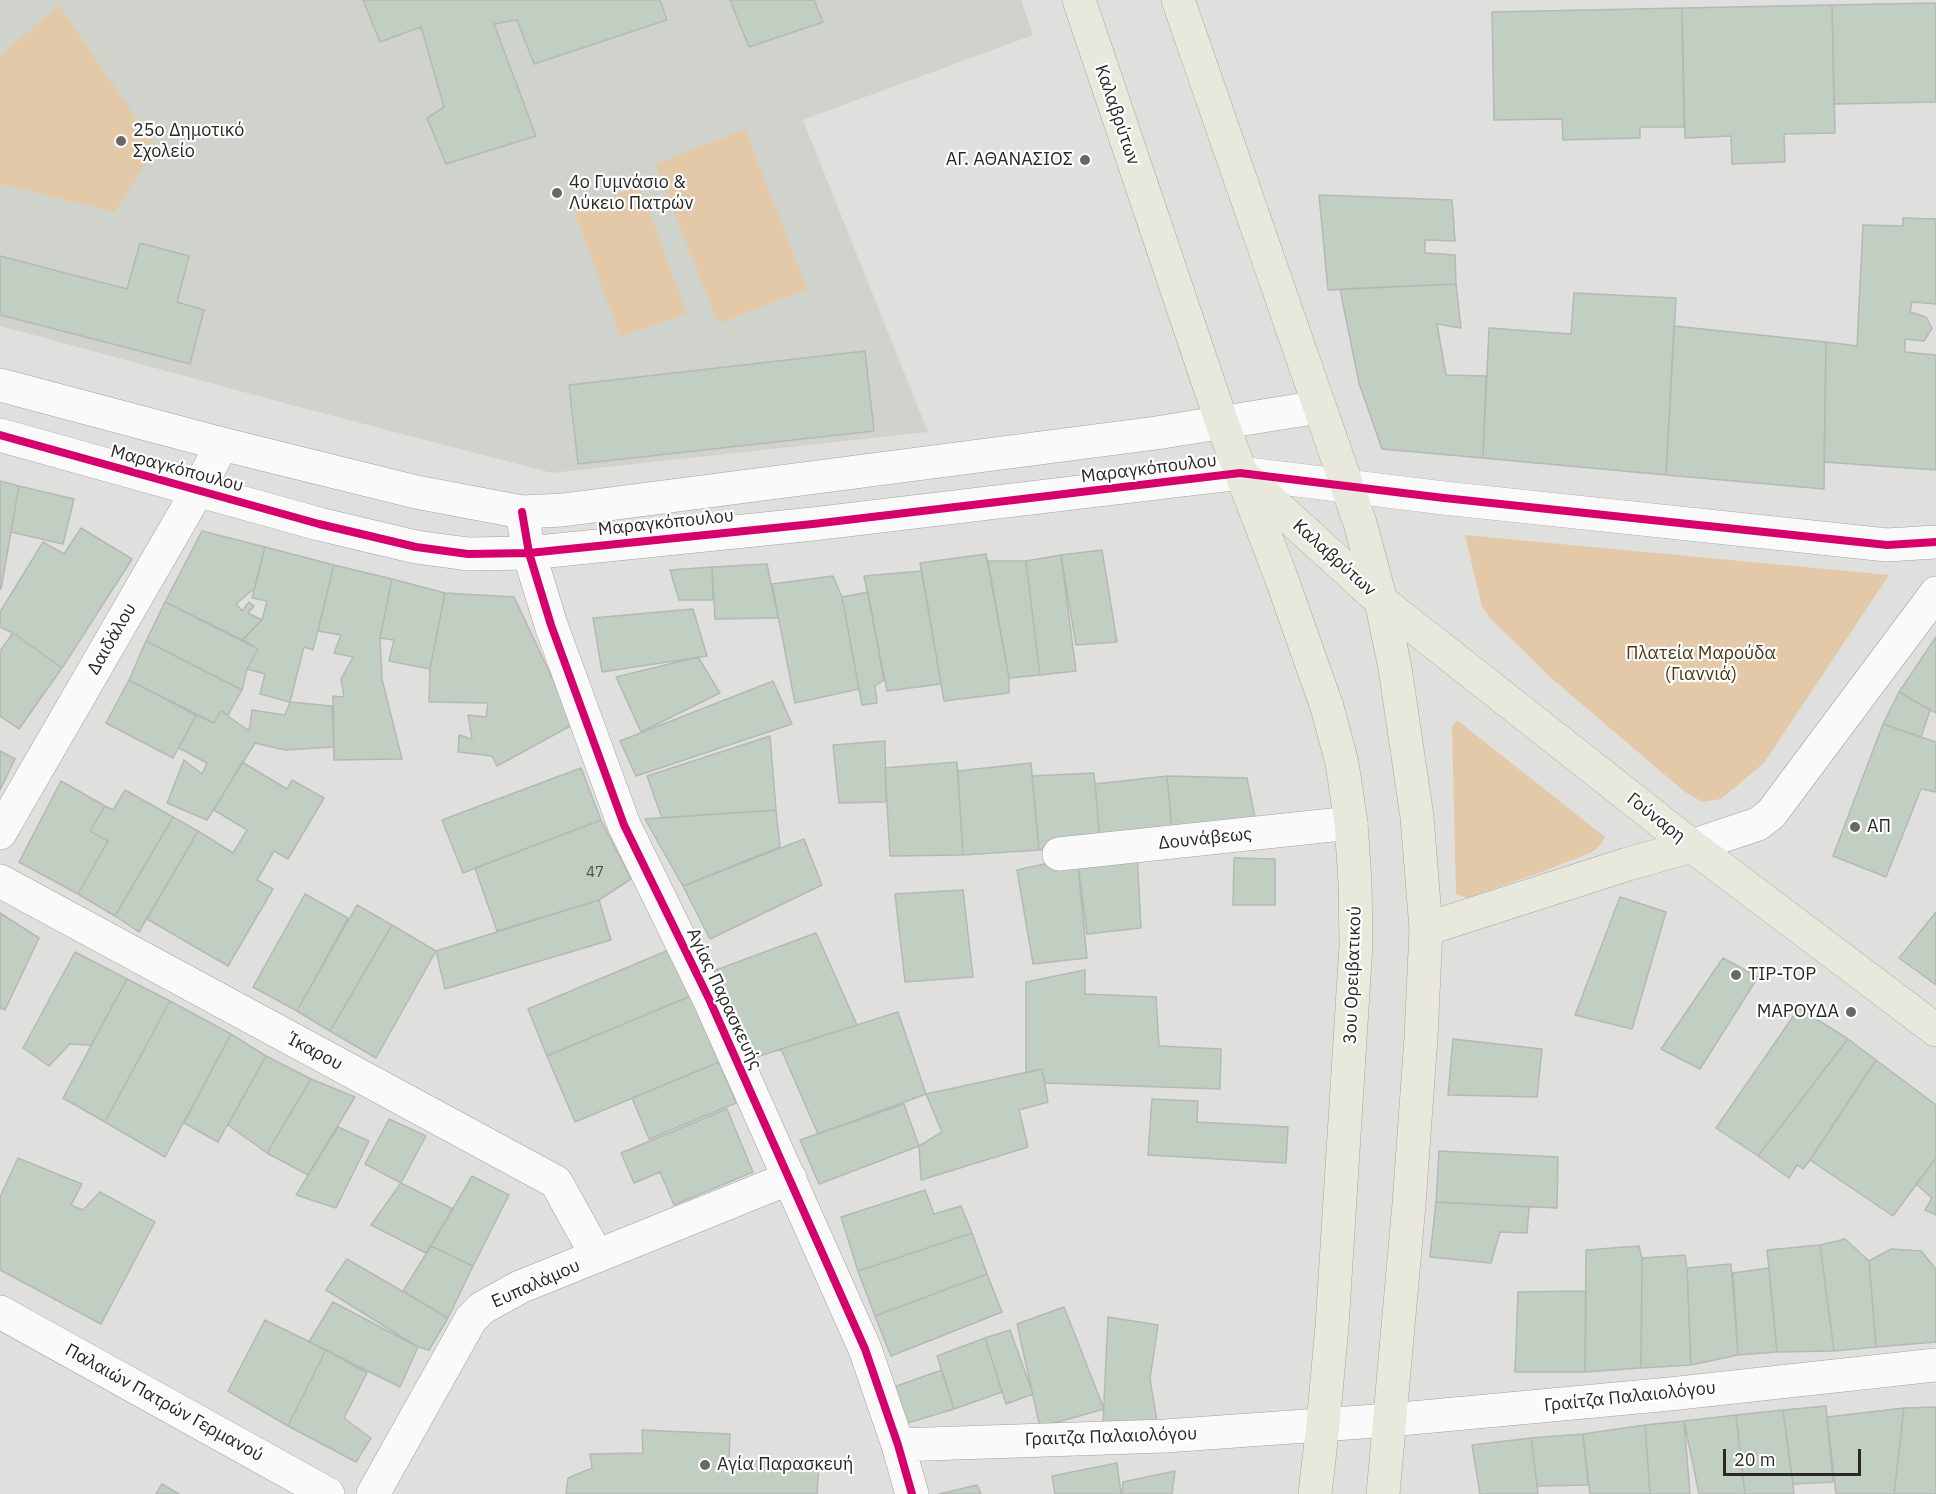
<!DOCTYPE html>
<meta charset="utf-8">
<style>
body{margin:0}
#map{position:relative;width:1936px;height:1494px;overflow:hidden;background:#dfe0dd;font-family:"IBM Plex Sans",sans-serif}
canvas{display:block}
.scale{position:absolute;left:1723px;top:1449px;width:138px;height:27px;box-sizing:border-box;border:3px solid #282927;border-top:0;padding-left:8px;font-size:18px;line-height:21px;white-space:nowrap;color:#282927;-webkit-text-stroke:4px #fff;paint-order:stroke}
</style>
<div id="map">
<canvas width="1936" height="1494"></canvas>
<div class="scale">20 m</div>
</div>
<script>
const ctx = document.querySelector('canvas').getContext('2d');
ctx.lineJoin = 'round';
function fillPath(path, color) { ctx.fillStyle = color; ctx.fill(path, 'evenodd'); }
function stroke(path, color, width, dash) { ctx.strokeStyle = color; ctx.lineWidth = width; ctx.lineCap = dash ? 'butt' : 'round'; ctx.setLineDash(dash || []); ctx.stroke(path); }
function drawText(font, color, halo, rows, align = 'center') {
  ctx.font = font + ' "IBM Plex Sans",sans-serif'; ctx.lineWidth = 4.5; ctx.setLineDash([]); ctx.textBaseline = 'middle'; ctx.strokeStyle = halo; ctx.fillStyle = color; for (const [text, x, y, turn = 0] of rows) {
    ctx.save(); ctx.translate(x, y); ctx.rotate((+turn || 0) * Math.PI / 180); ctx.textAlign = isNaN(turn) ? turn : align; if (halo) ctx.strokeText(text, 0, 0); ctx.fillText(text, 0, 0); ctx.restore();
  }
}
fillPath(new Path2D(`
 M0,0H1021L1033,35L803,120L928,432L552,473L299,407L0,326Z`), '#d0d3cb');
fillPath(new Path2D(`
 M59,5L156,147L115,212L0,184V56Z
 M745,129L807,289L718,324L655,164Z
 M640,186L687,314L620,337L574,210Z
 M1465,535L1889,575L1764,763L1721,799L1702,802L1685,792L1551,678L1491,619L1482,607Z
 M1457,720L1605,837L1601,845L1592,852L1544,871L1468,898L1456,894L1452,727Z`), '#e3c9a8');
const building = new Path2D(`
 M363,0H660L667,20L534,64L517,20L494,24L536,136L446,164L427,118L444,107L421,27L380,42Z
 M730,0H814L823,22L749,47Z
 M1936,3V102L1834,104L1832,5Z
 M1832,5L1835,133L1784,134L1785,162L1732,164L1731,136L1685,138L1682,8Z
 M1682,8L1684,127H1640V138L1563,140L1562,119L1494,120L1492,12Z
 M1319,195L1452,200L1455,241L1425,240V253L1455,255L1456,284L1328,290Z
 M1903,218L1936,219V304L1912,302L1910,312L1926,317L1932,328L1924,341L1905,339V352L1936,355V470L1824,462L1826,342L1857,346L1863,225L1903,226Z
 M140,243L189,256L177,302L204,310L190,364L0,315V256L127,289Z
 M1456,284L1461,328L1437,324L1446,375L1486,376L1483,458L1382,449L1359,383L1340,289Z
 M1574,293L1676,298L1666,475L1483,458L1489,328L1571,334Z
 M1674,326L1826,342L1824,489L1666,475Z
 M865,351L874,431L578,464L569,385Z
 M0,481L19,486L1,589H0Z
 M19,486L74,499L63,544L11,532Z
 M81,528L132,559L62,668L13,633L0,627V612L43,542L64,554Z
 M202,531L265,547L255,588L236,604L242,611L249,602L254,606L248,613L262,620L242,640L165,602Z
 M265,547L334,565L313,650L304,647L290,702L260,694L265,674L247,669L258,649L243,640L262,620L267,601L252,598Z
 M1102,550L1117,642L1076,645L1061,555Z
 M986,554L1009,678V693L944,701L920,563Z
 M1061,555L1076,671L1040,675L1026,561Z
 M988,561H1026L1040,675L1009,678Z
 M767,564L778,618L715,619L712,567Z
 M334,565L392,579L380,638L382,679L402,759L334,760L333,696L344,697L341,679L353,657L334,653L341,635L318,631Z
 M712,567L713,600H679L670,570Z
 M922,571L941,684L887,691L864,576Z
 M833,576L842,597L859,689L795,703L772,584Z
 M392,579L445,593L430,669L389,661L394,640L380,638Z
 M868,592L884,680L875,686L877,703L862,705L842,597Z
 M445,593L514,597L574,724L497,766L492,756L458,752L459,735L472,739L468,715L486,717L488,703L429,702L430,669Z
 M165,602L258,649L247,669L242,690L146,641Z
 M693,609L707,656L602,672L593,618Z
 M13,633L62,668L19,729L0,716V651Z
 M1936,637V713L1899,692Z
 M146,641L242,690L228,715L221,711L214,723L129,680Z
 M698,657L720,693L641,732L616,677Z
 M129,680L196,715L173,758L106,723Z
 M773,681L792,724L636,776L620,741Z
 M1899,692L1930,710L1921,737L1883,724Z
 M290,702L332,706L334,747L285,750L255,743L207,820L167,803L184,760L202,774L207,763L179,748L196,715L214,723L221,711L249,731L252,710L285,715Z
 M1883,724L1936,742V792L1921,789L1886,877L1833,856Z
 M770,736L776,810L662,818L647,776Z
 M885,741L886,802L839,803L833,745Z
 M0,751L15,759L0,790Z
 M242,762L287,789L292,780L324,798L288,859L274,851L257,880L273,889L228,966L147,919L198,831L233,853L247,830L214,810Z
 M957,762L963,855L890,856L885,768Z
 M1031,763L1039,850L963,855L958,771Z
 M581,768L601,820L463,873L442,820Z
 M1094,773L1100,841L1039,850L1032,776Z
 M1167,776L1247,778L1256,822L1172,830Z
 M1167,776L1172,830L1100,841L1095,784Z
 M61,781L105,806L90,831L108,841L78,894L19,862Z
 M125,790L173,817L115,916L78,894L108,841L90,831L105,806L113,810Z
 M776,810L780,847L683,886L645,819Z
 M173,817L198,831L139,932L115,916Z
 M601,820L631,879L599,900L497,931L475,868Z
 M804,839L822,885L710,939L683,886Z
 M1137,854L1141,928L1087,934L1077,857Z
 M1077,857L1087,958L1033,964L1017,870Z
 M1234,858L1275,859V905H1233Z
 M963,890L973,977L905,982L895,894Z
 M305,894L348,918L297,1011L253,987Z
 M1620,897L1666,912L1632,1029L1575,1015Z
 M599,900L611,940L445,989L436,951Z
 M357,905L392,925L330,1031L297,1011Z
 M1936,912V985L1899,958Z
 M0,913L39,938L5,1010L0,1008Z
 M392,925L436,951L376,1058L330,1031Z
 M816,933L857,1025L747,1060L708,973Z
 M671,949L691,996L547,1056L528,1009Z
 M75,952L127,979L91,1045L70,1044L49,1066L23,1048Z
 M1723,958L1758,977L1700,1069L1661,1049Z
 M1085,970V994L1156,997L1159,1046L1221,1049L1220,1089L1045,1083L1042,1069L1026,1073V982Z
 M127,979L170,1001L105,1122L63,1098Z
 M691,996L719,1062L575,1122L547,1056Z
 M170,1001L231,1034L165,1157L105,1122Z
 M1799,1008L1848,1039L1758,1156L1716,1128Z
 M898,1012L926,1094L818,1134L781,1049Z
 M231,1034L266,1056L218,1142L184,1123Z
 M1453,1039L1542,1049L1537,1097L1448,1095Z
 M1848,1039L1876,1060L1810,1160L1803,1169L1797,1165L1789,1178L1758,1156Z
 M266,1056L311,1079L267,1153L228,1125Z
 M1876,1060L1936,1105V1158L1893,1216L1810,1160Z
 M719,1062L736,1103L649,1139L632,1098Z
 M1042,1069L1048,1102L1019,1110L1028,1147L921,1180L919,1146L942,1132L926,1094Z
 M311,1079L355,1097L308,1175L267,1153Z
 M1152,1099L1198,1101L1197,1122L1288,1127L1286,1163L1148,1155Z
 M904,1104L919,1146L819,1184L800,1140Z
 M727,1109L753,1172L674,1205L660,1172L634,1183L621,1153Z
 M389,1119L426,1136L401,1183L365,1164Z
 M338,1127L369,1141L336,1208L296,1195Z
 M1439,1151L1558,1157L1557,1208L1436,1202Z
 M18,1158L82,1184L71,1205L83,1210L100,1192L155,1222L101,1324L0,1270V1197Z
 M1936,1158V1215L1925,1210L1932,1198L1916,1184Z
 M472,1176L509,1195L473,1266L431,1246Z
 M401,1183L453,1209L426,1253L371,1225Z
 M925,1190L934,1214L961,1206L972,1233L858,1271L841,1217Z
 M1436,1202L1529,1207L1527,1233L1500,1232L1491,1263L1430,1257Z
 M972,1233L987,1274L875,1316L858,1271Z
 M1845,1239L1869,1261L1876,1347L1834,1351L1820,1245Z
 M1820,1245L1834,1351L1777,1352L1767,1250Z
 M431,1246L473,1266L448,1318L403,1291Z
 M1639,1246L1642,1258L1641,1368L1585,1372L1586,1250Z
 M1891,1249L1921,1251L1936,1269V1342L1876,1347L1869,1261Z
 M1685,1255L1687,1268L1691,1365L1641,1368L1642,1258Z
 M347,1259L448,1318L429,1350L418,1347L326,1290Z
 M1731,1264L1738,1355L1691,1365L1687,1268Z
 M1769,1268L1777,1352L1738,1355L1733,1273Z
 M987,1274L1002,1312L891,1356L875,1316Z
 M1586,1291L1585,1372H1515L1518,1292Z
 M333,1302L418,1347L400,1387L309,1342Z
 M1064,1307L1104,1409L1040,1427L1017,1324Z
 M1108,1317L1158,1325L1150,1379L1157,1421L1103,1424Z
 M265,1320L326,1350L288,1426L228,1391Z
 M1010,1330L1033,1394L1006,1404L985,1338Z
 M985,1338L1002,1392L954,1409L937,1356Z
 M326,1350L367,1373L344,1418L371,1438L356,1462L288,1426Z
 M942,1370L954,1409L904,1424L888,1389Z
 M1826,1406L1833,1482L1793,1484L1783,1410Z
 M1936,1407V1494H1894L1904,1408Z
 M1904,1408L1894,1494H1836L1827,1417Z
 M1783,1410L1794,1494H1745L1736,1415Z
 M1736,1415L1745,1494H1699L1684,1421Z
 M1684,1421L1690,1494H1650L1645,1425Z
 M1645,1425L1650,1494H1590L1583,1434Z
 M642,1430L730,1434L729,1460L819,1462L817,1494H566L568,1478L592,1468L590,1454L643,1453Z
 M1583,1434L1588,1485L1537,1486L1531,1438Z
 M1531,1438L1538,1494H1480L1472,1445Z
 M1117,1463L1121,1494H1055L1052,1476Z
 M1175,1471L1172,1494H1122L1123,1482Z
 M162,1484L179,1494H156Z
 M977,1485L981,1494H939Z`);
fillPath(building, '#c0cfc1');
stroke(building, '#b6b8b5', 1.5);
const minor = new Path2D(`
 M522,512L529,553L551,625L624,825L710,1001L865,1349L898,1445L912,1494
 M0,833L198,490L222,444
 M1692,846L1758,824L1771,814L1936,593
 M1059,854L1351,823
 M0,881L556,1182L597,1256
 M0,1312L328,1494
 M898,1445L1165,1436L1390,1420L1670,1394L1936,1365
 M373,1494L471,1319L482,1308L520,1287L790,1178`);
const tertiary = new Path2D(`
 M0,385L222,444L416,492L522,512L563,510L1156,433L1319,407
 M0,435L319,524L416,547L468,554L529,553L813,524L1240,473L1444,498L1887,545L1936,542`);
const primary = new Path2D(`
 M1079,0L1222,423L1281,577L1327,707L1342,763L1351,823L1355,882L1356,945L1332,1326L1323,1424L1315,1494
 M1178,0L1360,523L1381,601L1395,668L1417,817L1426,929L1421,1038L1409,1204L1383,1494
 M1246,478L1381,601L1692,846L1936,1030
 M1426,929L1628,864L1692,846`);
stroke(minor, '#a0a09e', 34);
stroke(tertiary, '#a0a09e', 34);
stroke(primary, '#a9a691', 34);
stroke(minor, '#fafafa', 33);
stroke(tertiary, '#fafafa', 33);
stroke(primary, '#e9e8dc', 33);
stroke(new Path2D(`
 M0,435L319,524L416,547L468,554L529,553L813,524L1240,473L1444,498L1887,545L1936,542
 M522,512L529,553L551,625L624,825L710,1001L865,1349L898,1445L912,1494`), '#d6006c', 8);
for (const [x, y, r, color] of [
 [121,141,6,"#686967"],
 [1085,160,6,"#686967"],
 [557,193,6,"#686967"],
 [1855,827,6,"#686967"],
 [1736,975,6,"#686967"],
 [1851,1012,6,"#686967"],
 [705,1465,6,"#686967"]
]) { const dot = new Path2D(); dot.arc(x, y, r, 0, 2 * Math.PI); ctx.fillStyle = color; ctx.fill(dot); stroke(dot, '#fff', 2); }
drawText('15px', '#4e524e', null, [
 ["47",595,873]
]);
drawText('18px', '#282927', '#fff', [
 ["Καλαβρύτων",1117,115,71],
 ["Μαραγκόπουλου",177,469,15],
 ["Μαραγκόπουλου",1149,469,-7],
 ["Μαραγκόπουλου",666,523,-6],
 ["Καλαβρύτων",1334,558,42],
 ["Δαιδάλου",112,639,-60],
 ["Γούναρη",1656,818,38],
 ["Δουνάβεως",1205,839,-6],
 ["3ου Ορειβατικού",1353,975,-88],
 ["Αγίας Παρασκευής",724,999,65],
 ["Ίκαρου",315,1052,28],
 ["Ευπαλάμου",536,1284,-24],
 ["Γραίτζα Παλαιολόγου",1630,1397,-6],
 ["Παλαιών Πατρών Γερμανού",164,1403,29],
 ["Γραιτζα Παλαιολόγου",1111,1437,-2]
]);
drawText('18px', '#282927', '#fff', [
 ["25ο Δημοτικό",133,131],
 ["Σχολείο",133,152],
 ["ΑΓ. ΑΘΑΝΑΣΙΟΣ",1073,160,"right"],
 ["4ο Γυμνάσιο &",569,183],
 ["Λύκειο Πατρών",569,204],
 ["ΑΠ",1867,827],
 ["TIP-TOP",1748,975],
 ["ΜΑΡΟΥΔΑ",1839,1012,"right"],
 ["Αγία Παρασκευή",717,1465]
], 'left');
drawText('18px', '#4d3514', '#fff', [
 ["Πλατεία Μαρούδα",1701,654],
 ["(Γιαννιά)",1701,675]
]);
</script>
